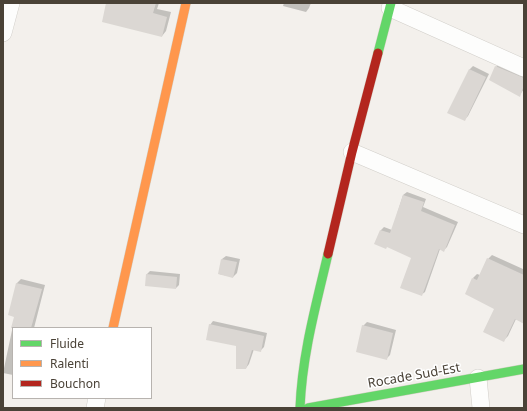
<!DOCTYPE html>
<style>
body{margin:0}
#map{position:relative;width:527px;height:411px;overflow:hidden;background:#f3f0ec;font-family:"Noto Sans",sans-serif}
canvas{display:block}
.frame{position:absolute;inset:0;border:4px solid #4a4237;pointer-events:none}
.legend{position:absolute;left:12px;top:327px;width:140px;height:72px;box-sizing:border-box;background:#fff;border:1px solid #b7b3af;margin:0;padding:5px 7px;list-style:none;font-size:12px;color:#4a4237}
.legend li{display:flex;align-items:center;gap:8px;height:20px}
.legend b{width:20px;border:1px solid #b7b3af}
</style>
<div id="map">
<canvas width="527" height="411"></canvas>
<div class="frame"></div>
<ul class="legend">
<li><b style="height:5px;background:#63d668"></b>Fluide</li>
<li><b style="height:5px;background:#ff974d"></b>Ralenti</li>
<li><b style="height:5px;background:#b3261e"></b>Bouchon</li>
</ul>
</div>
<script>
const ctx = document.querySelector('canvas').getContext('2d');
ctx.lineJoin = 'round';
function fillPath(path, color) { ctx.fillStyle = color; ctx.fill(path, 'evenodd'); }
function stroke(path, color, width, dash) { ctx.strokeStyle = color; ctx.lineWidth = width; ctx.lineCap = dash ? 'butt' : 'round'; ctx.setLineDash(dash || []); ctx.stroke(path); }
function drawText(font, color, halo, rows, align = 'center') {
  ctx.font = font + ' "Noto Sans",sans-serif'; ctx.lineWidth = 3; ctx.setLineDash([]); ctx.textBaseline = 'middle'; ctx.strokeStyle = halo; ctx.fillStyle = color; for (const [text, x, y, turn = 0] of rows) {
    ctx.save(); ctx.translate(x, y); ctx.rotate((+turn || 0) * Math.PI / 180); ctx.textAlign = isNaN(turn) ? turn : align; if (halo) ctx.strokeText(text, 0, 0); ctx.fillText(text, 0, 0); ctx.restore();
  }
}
fillPath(new Path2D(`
 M107,3H159L157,9L171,12L166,31L162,36Z
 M284,3H311L309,8L306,12L283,6Z
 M500,63L524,74V89L519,96L496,67Z
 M473,66L489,74L468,116L464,120L469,70Z
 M407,192L426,199L423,207L458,222L447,247L444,250L440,249L425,292L421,295L413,257L387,246L376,244L381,230L384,227L392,230L403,195Z
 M492,255L523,269L524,267V323L516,319L508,336L504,340L495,308L473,278L477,274L480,275L488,259Z
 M226,256L240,259L237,273L233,277L219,274L222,259Z
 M150,271L180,274L179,285L176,288L146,285L147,274Z
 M21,279L45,285L34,328H13V375L3,373L15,316L16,284Z
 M213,321L267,333L264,347L261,350L254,349L249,364L246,368L237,345L210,325Z
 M367,322L396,330L390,355L386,359L363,326Z`), '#0003');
fillPath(new Path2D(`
 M106,3H156L153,13L167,17L162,37L102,22Z
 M495,66L524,78V85L520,97L489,80Z
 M469,69L486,77L465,121L447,113Z
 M403,195L424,202L421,211L455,225L444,252L439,249L422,296L400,288L411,258L387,247L386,249L374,244L380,230L390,233Z
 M487,258L524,275V324L515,319L504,342L483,332L494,309L465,294L472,278L477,280Z
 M221,259L237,262L233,278L218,274Z
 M146,274L177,277L176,289L145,286Z
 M16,283L42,289L31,328H11L14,317L8,315Z
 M209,324L264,336L261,352L252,350L246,369H236V346L206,340Z
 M362,325L393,333L387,360L356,352Z`), '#dbd7d3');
const street = new Path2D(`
 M390,8L524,68
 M3,33L11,3
 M352,152L524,225
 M478,378L481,408
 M95,408L97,398`);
const fast = new Path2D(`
 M378,53L391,3
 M300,408C302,355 316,305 328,254
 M308,408L524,369`);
const slow = new Path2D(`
 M113,328L186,3`);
const jam = new Path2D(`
 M328,254L352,152L378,53`);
stroke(street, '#d1cec9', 18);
stroke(fast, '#d4cfc4', 10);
stroke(slow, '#d4cfc4', 10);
stroke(jam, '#d4cfc4', 10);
stroke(street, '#fdfdfc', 17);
stroke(fast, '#63d668', 9);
stroke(slow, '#ff974d', 9);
stroke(jam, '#b3261e', 9);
drawText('13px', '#4a4237', '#fff', [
 ["Rocade Sud-Est",414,376,-10]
]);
</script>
